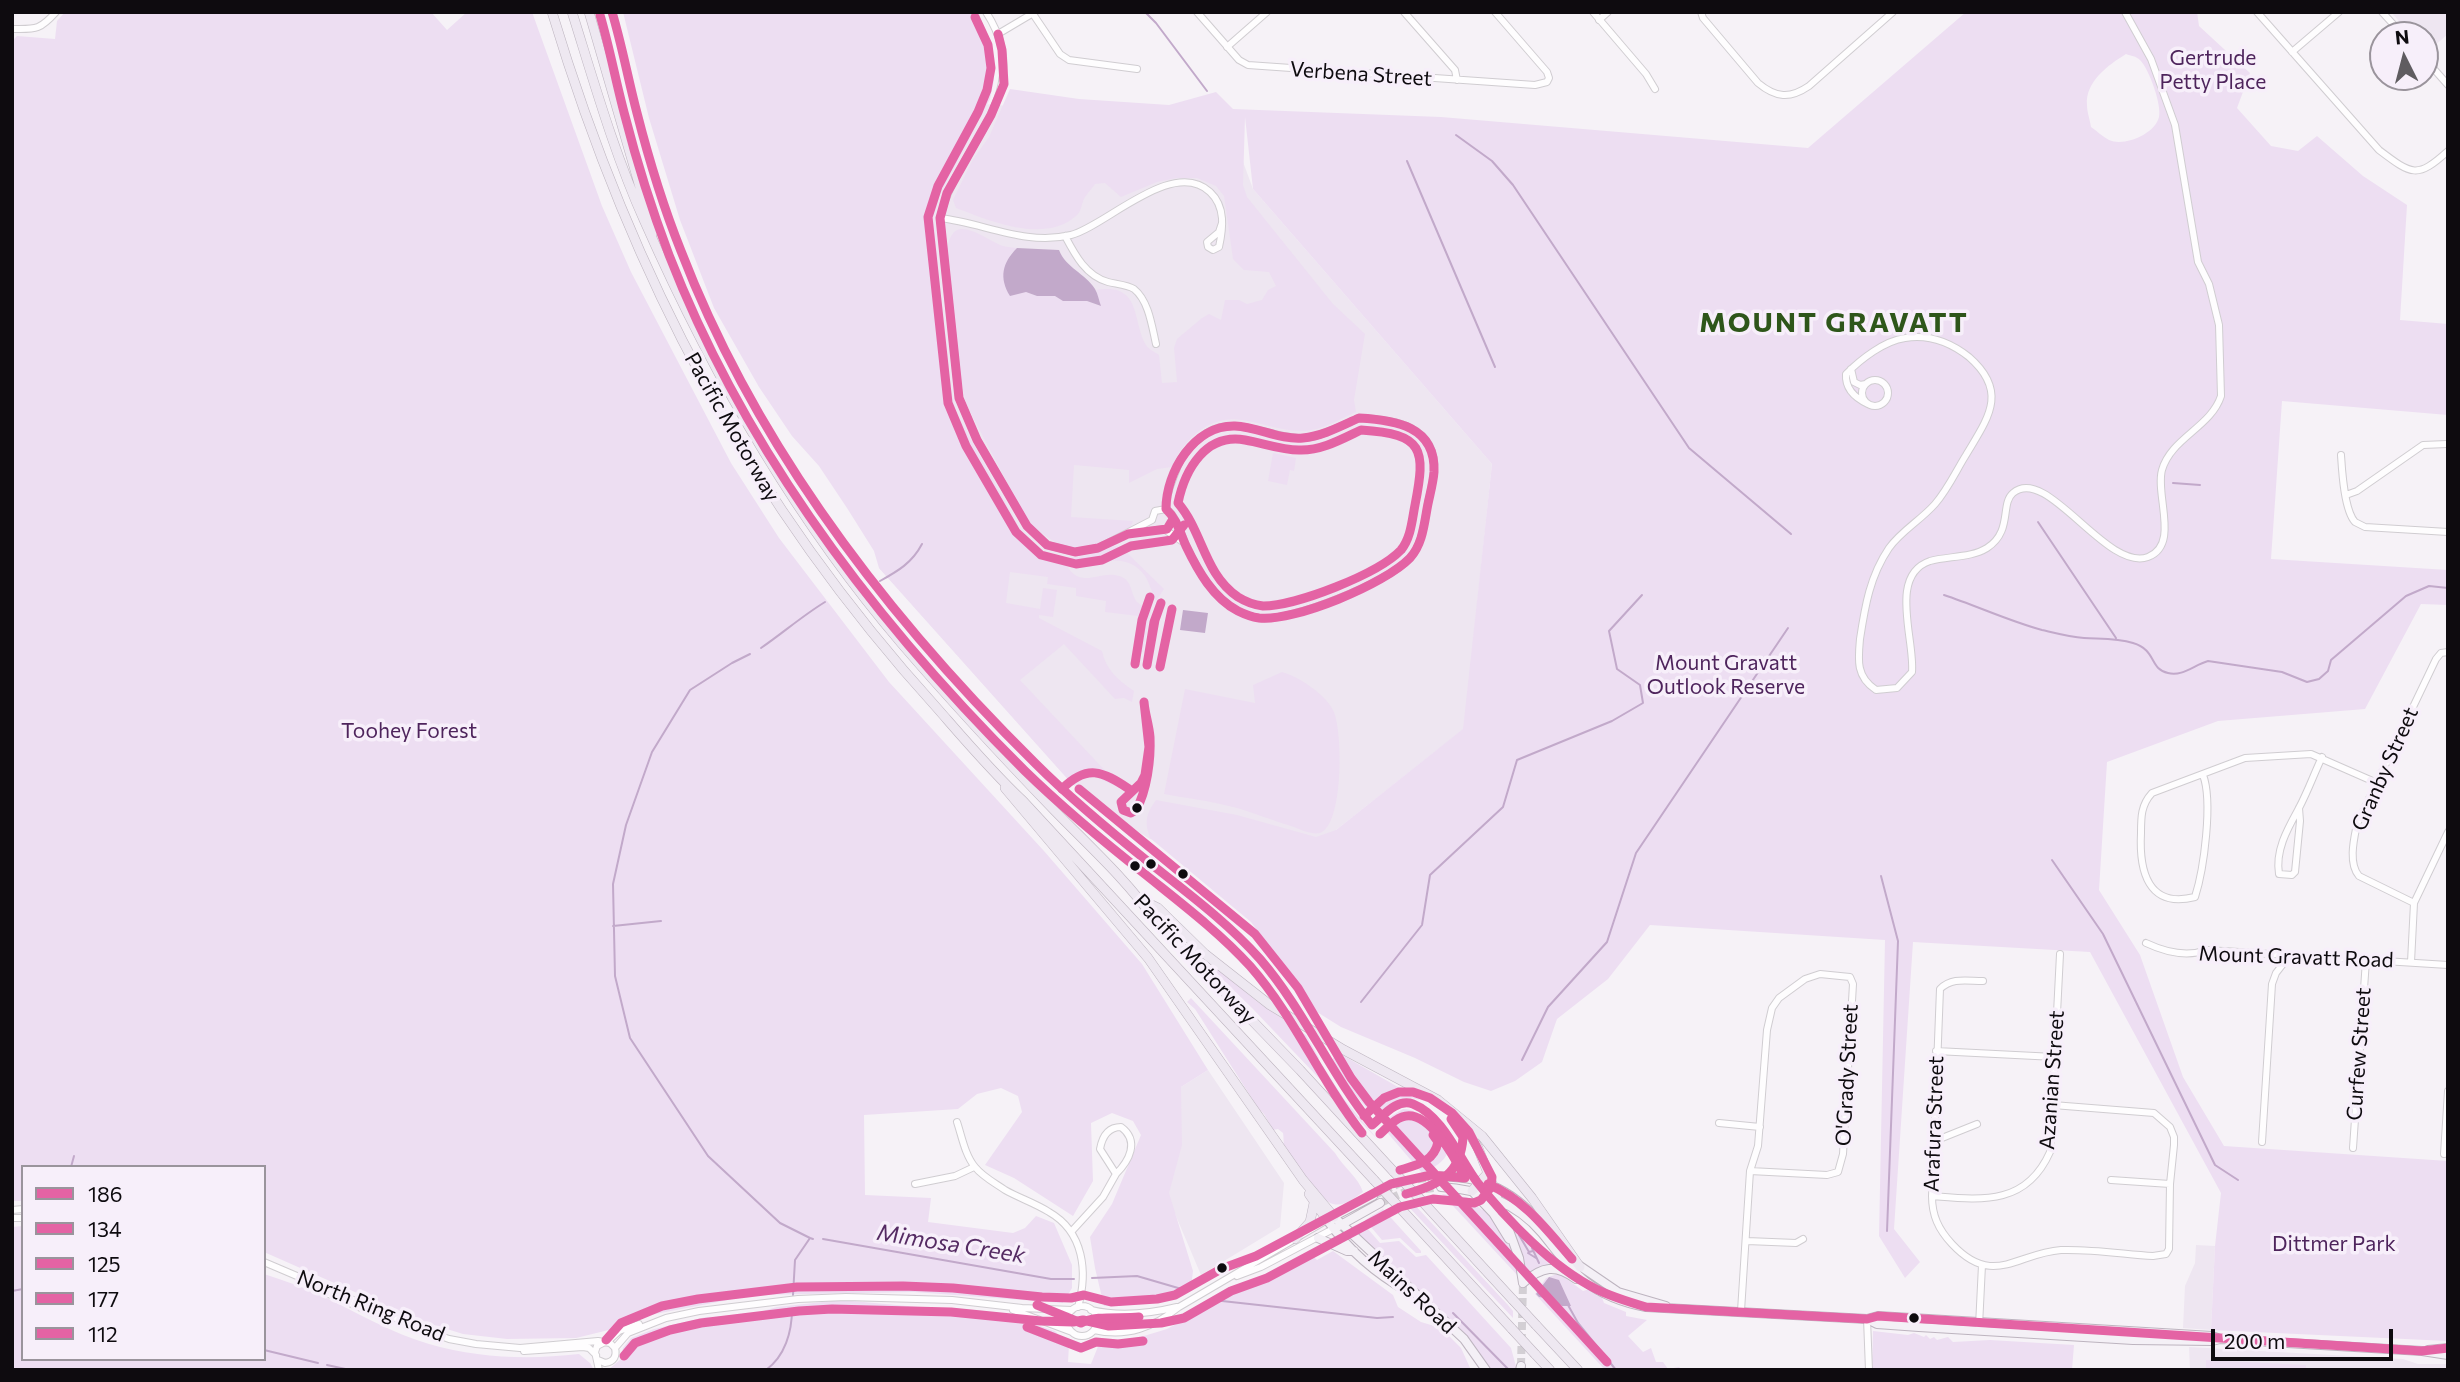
<!DOCTYPE html>
<style>
body{margin:0}
#map{position:relative;width:2460px;height:1382px;overflow:hidden;background:#f6f2f7;font-family:Commissioner,sans-serif}
canvas{display:block}
.frame{position:absolute;inset:0;border:14px solid #0e0b0f;pointer-events:none}
.legend{position:absolute;left:21px;top:1165px;width:245px;height:196px;box-sizing:border-box;background:#f7effa;border:2px solid #9a949c;margin:0;padding:9px 12px;list-style:none;font-size:21px;color:#0e0b0f}
.legend li{display:flex;align-items:center;gap:14px;height:35px}
.legend b{width:35px;border:2px solid #9a949c}
.north{position:absolute;left:2369px;top:21px;width:70px;height:70px;box-sizing:border-box;background:#f7effa;border:2px solid #9a949c;border-radius:50%;rotate:354deg;font-size:19px;font-weight:700;line-height:28px;text-align:center;color:#0e0b0f}
.north::after{content:'';display:block;margin:auto;width:24px;height:32px;background:#5f5c60;clip-path:polygon(50% 0,100% 100%,50% 72%,0 100%)}
.scale{position:absolute;left:2211px;top:1329px;width:182px;height:32px;box-sizing:border-box;border:4px solid #0e0b0f;border-top:0;padding-left:9px;font-size:21px;line-height:24px;white-space:nowrap;color:#0e0b0f;-webkit-text-stroke:5px #f7effa;paint-order:stroke}
</style>
<div id="map">
<canvas width="2460" height="1382"></canvas>
<div class="frame"></div>
<ul class="legend">
<li><b style="height:9px;background:#e463a4"></b>186</li>
<li><b style="height:9px;background:#e463a4"></b>134</li>
<li><b style="height:9px;background:#e463a4"></b>125</li>
<li><b style="height:9px;background:#e463a4"></b>177</li>
<li><b style="height:9px;background:#e463a4"></b>112</li>
</ul>
<div class="north">N</div>
<div class="scale">200 m</div>
</div>
<script>
const ctx = document.querySelector('canvas').getContext('2d');
ctx.lineJoin = 'round';
function fillPath(path, color) { ctx.fillStyle = color; ctx.fill(path, 'evenodd'); }
function stroke(path, color, width, dash) { ctx.strokeStyle = color; ctx.lineWidth = width; ctx.lineCap = dash ? 'butt' : 'round'; ctx.setLineDash(dash || []); ctx.stroke(path); }
function drawText(font, color, halo, rows, align = 'center') {
  ctx.font = font + ' Commissioner,sans-serif'; ctx.lineWidth = 7; ctx.setLineDash([]); ctx.textBaseline = 'middle'; ctx.strokeStyle = halo; ctx.fillStyle = color; for (const [text, x, y, turn = 0] of rows) {
    ctx.save(); ctx.translate(x, y); ctx.rotate((+turn || 0) * Math.PI / 180); ctx.textAlign = isNaN(turn) ? turn : align; if (halo) ctx.strokeText(text, 0, 0); ctx.fillText(text, 0, 0); ctx.restore();
  }
}
fillPath(new Path2D(`
 M2391,12H2448V34L2426,53L2425,35H2411Z
 M911,99L1228,121L1253,189L1492,464L1464,729L1336,830L1335,888L1150,839L1108,813L1073,785L879,568Z
 M1208,1070L1284,1183L1280,1227L1201,1275L1167,1195L1181,1087Z
 M2196,1245L2215,1246L2211,1330L2183,1328L2185,1286L2195,1263Z
 M2189,1347L2403,1359L2418,1364H2448V1370H2190Z`), '#eee6f1');
fillPath(new Path2D(`
 M65,12H431L447,30L467,12H532L602,206L631,272L731,463L779,538L889,682L1044,851L1142,964L1208,1070L1181,1087L1182,1145L1169,1193L1193,1271L1191,1287C1163,1302 1135,1305 1104,1306L1095,1268L1090,1237L1112,1204L1141,1135L1133,1121L1112,1113L1091,1123L1093,1181L1073,1216L1014,1178L985,1165L1022,1112L1018,1096L1001,1088L977,1094L958,1109L864,1115L865,1195L931,1198L928,1222L1013,1233L1025,1228L1036,1216L1054,1223L1072,1265V1288L1063,1303L914,1292L754,1295L645,1316L621,1327L576,1338L507,1339L463,1334L418,1320L264,1252V1167H23V1201H12V41L17,36L55,39L57,21Z
 M623,12H972L979,19L990,47L994,80L990,99L940,194L933,218L949,376L955,411L1021,531L1033,545L1049,555L1063,558C1078,594 1098,569 1119,576C1133,580 1130,593 1137,602C1141,606 1147,608 1151,610L1143,652L1134,651L1138,616L1105,612L1106,601L1076,596V588L1047,584L1048,577L1010,572L1006,603L1040,609L1043,588L1057,590L1053,617L1039,615V618L1102,651C1106,670 1118,680 1134,691L1132,702L1124,698L1115,699L1064,644L1020,680L1110,776L1113,785L1086,772L1076,774L1073,785L879,568L874,551L847,508L819,466L792,436L759,387L714,308L680,220L649,118Z
 M1966,12H2197L2199,26L2250,73L2237,108L2271,146L2298,151L2317,136L2363,176L2407,205L2400,320L2448,324V415L2282,401L2271,559L2448,570V605L2421,604L2365,709L2218,721L2107,762L2099,890L2140,955L2183,1077L2224,1146L2448,1161V1341L2211,1330L2215,1246L2221,1193L2090,952L1913,942L1894,1229L1920,1262L1905,1278L1879,1236L1885,940L1650,925L1608,979L1557,1019L1542,1062L1515,1081L1491,1091L1464,1082L1415,1058L1341,1027L1317,1012L1251,922L1150,838C1144,822 1146,814 1156,800L1237,815L1316,837L1336,830L1463,729L1492,464L1253,189L1245,117L1243,185L1247,197L1333,304L1365,334L1354,400L1356,412C1342,418 1326,428 1311,430C1287,434 1265,423 1242,420C1209,415 1183,440 1172,467L1157,469L1129,483V470L1074,465L1071,517L1133,521L1129,530L1093,545L1077,548L1061,546L1034,528L1021,509L966,404L960,374L947,251C952,212 978,235 1000,245C1005,247 1011,247 1017,248L1010,255L1026,292L1037,296H1055L1063,301H1087L1100,306L1096,290C1142,282 1132,321 1146,345C1148,349 1155,352 1159,355L1162,383L1177,382L1174,348L1177,339L1202,318L1209,314L1221,320L1225,300H1239L1247,304L1262,300L1268,290L1276,286L1269,272L1244,270L1233,259L1224,196L1216,186L1197,178H1177L1157,182L1121,197L1105,183L1095,184C1092,188 1088,193 1085,197C1081,204 1082,211 1076,216C1044,244 990,221 956,208L953,200L972,161L989,137L1010,89L1079,99L1169,105L1216,92L1233,109L1441,117L1808,148ZM2126,54C2131,56 2136,56 2140,60C2149,69 2162,105 2159,117C2155,134 2124,147 2109,140C2103,137 2097,131 2091,127C2090,120 2087,112 2087,105C2085,82 2108,65 2126,54Z
 M1273,453L1296,458L1294,471L1290,470L1287,485L1268,481Z
 M1115,546L1121,547L1164,589L1156,601C1152,593 1150,584 1145,576C1125,548 1095,569 1069,558L1089,555Z
 M1282,672C1298,676 1326,695 1333,710C1343,728 1344,825 1320,833C1313,835 1301,830 1294,827C1273,821 1253,812 1233,807C1210,801 1186,798 1164,794L1185,689L1255,703L1253,685Z
 M1216,968L1258,1002L1306,1035L1319,1058L1314,1066H1323L1344,1099L1378,1140L1252,1008L1214,971Z
 M1191,998L1335,1153C1343,1167 1359,1178 1363,1192C1354,1198 1345,1207 1333,1204C1319,1200 1292,1163 1285,1149C1283,1145 1284,1138 1283,1133L1278,1129L1273,1130L1264,1114L1258,1108L1195,1009L1187,1002Z
 M1337,1052L1412,1095L1420,1100C1392,1092 1389,1115 1369,1111L1348,1086L1332,1060Z
 M1403,1109C1414,1109 1420,1114 1428,1120C1456,1141 1456,1159 1422,1173L1385,1130L1388,1118Z
 M1442,1194L1467,1197L1482,1210L1486,1208C1502,1228 1515,1251 1518,1276Z
 M1413,1203L1508,1305L1513,1311V1318L1407,1205Z
 M1383,1209L1421,1251V1253H1416L1400,1238L1382,1240L1365,1220Z
 M1511,1221L1545,1255L1543,1257L1550,1265L1526,1277L1522,1256Z
 M1362,1222L1380,1243L1399,1241L1416,1257L1426,1255L1511,1348L1517,1370H1491L1466,1335L1349,1228Z
 M23,1226V1359H264V1274C285,1281 306,1288 325,1297C359,1314 392,1333 429,1344C478,1358 528,1360 579,1354L590,1363L594,1370H12V1227Z
 M1333,1251L1393,1295L1398,1307L1421,1322L1441,1328L1461,1348L1471,1370H608L621,1359L623,1348L631,1338L654,1329L706,1317L749,1315L777,1307L841,1300L1007,1315L1055,1331L1069,1345L1068,1362L1091,1364L1099,1344L1124,1342L1167,1329L1308,1252L1317,1260Z
 M1557,1274L1564,1277L1583,1291C1590,1289 1593,1289 1597,1296L1601,1295L1604,1303L1626,1312V1316L1647,1320L1628,1336L1643,1352L1651,1348L1656,1362H1663L1668,1369L1679,1367L1682,1370H1605L1535,1294L1546,1278Z
 M1873,1331L1908,1335L1914,1333L1924,1337L1926,1335L1930,1339L1934,1337L1937,1340L1948,1337L1953,1342L1990,1340L2074,1345L2072,1370H1872Z
 M2206,1360L2306,1365V1370H2206Z`), '#eddef2');
fillPath(new Path2D(`
 M1017,248L1059,250C1066,268 1085,273 1095,289C1098,294 1099,301 1101,306L1087,301H1063L1055,296H1037L1026,292L1010,296C999,278 1002,263 1017,248Z
 M1183,610L1208,613L1205,633L1180,630Z
 M1549,1277L1559,1280L1571,1306H1562L1551,1299L1539,1297L1536,1294Z`), '#c2a9ca');
stroke(new Path2D(`
 M1145,12L1156,23L1207,91
 M1456,135L1492,161L1513,185L1689,448L1791,534
 M1407,161L1495,367
 M2173,483L2200,485
 M2038,522L2116,638
 M880,581C898,571 912,563 922,544
 M1944,595C1977,606 2009,621 2042,630C2055,633 2070,637 2084,638C2101,639 2117,638 2133,643C2157,650 2149,669 2168,673C2182,677 2194,665 2208,661L2282,672L2307,682L2319,679L2328,671L2331,660L2406,596L2429,586L2448,588
 M761,648C783,633 802,616 825,602
 M750,654L732,663L690,690L652,752L626,825L613,884L615,976L630,1038L708,1156L780,1223L810,1238
 M2052,860L2103,934L2215,1165L2238,1180
 M1881,876L1898,941L1887,1231
 M613,926L661,921
 M1361,1002L1422,925L1430,875L1503,807L1517,760L1612,721L1643,703L1640,685L1617,669L1609,631L1642,595
 M1522,1060L1548,1007L1607,942L1636,853L1788,628
 M71,1167L74,1156
 M1519,1235L1529,1252L1533,1251
 M823,1239L1051,1279H1074
 M1532,1248L1539,1263
 M1528,1253L1536,1258
 M1092,1278L1137,1276L1185,1290
 M12,1291L23,1289
 M793,1295L795,1260L810,1238L813,1239
 M1213,1300L1377,1318L1393,1317
 M1568,1305L1578,1323L1616,1370
 M1453,1313L1509,1370
 M264,1350L318,1363
 M327,1365L350,1370
 M766,1370C785,1356 792,1332 792,1309`), '#c2a9ca', 2);
stroke(new Path2D(`
 M1373,1196L1402,1182L1431,1177
 M1380,1203L1405,1192L1441,1187
 M1521,1366L1523,1283`), '#d3cfd4', 8, [8, 4]);
const minor = new Path2D(`
 M986,12C1039,93 957,144 940,218L959,398L977,440L1027,526L1047,545L1075,552L1098,548L1152,520
 M1197,12L1239,60L1248,65L1535,85L1547,82L1549,78L1547,72L1495,12
 M1404,12L1455,70L1457,80
 M1593,12L1646,74L1655,89
 M1701,12L1703,18L1758,83C1776,98 1790,99 1809,86L1893,12
 M2257,12L2379,150C2412,175 2417,179 2448,151
 M2382,12L2403,35
 M1033,14L1060,54L1069,60L1137,69
 M1599,20L1608,12
 M12,29C35,29 39,31 56,12
 M998,34L1035,12
 M1227,47L1267,12
 M2292,52L2339,12
 M2425,59L2448,85
 M940,218C984,223 1025,246 1071,235C1106,226 1173,157 1210,192C1226,207 1223,229 1219,247L1213,250L1208,247L1207,242L1219,232L1222,223
 M1065,236C1075,255 1086,276 1108,282C1116,284 1128,285 1134,289C1149,301 1152,327 1156,344
 M1851,369L1854,382L1860,385L1866,384
 M1862 393a13 13 0 1 1 26 0a13 13 0 1 1-26 0Z
 M1868,404C1855,398 1845,389 1846,374C1861,359 1884,341 1905,338C1929,334 1950,342 1969,357C2009,392 1988,418 1966,455C1956,471 1948,489 1935,504C1921,520 1901,531 1889,548C1870,576 1865,606 1860,639C1858,660 1856,677 1876,690L1897,688L1912,672C1915,640 1888,575 1930,561C1948,556 1971,558 1987,548C2013,531 2000,504 2013,493C2047,464 2106,572 2148,557C2180,545 2155,495 2162,470C2171,438 2211,427 2221,396L2219,325L2209,284L2198,262L2175,125L2151,59L2125,12
 M1359,418C1395,419 1437,426 1434,472C1433,482 1430,493 1428,503C1424,523 1423,543 1410,558C1391,581 1288,623 1259,618C1252,617 1244,614 1238,611C1214,599 1197,569 1186,545C1181,534 1176,515 1166,509C1165,495 1173,480 1177,468C1182,454 1189,448 1200,438C1229,412 1264,436 1298,438C1318,439 1340,426 1359,418Z
 M2341,455C2342,470 2344,510 2355,522C2357,523 2363,526 2365,527L2448,532
 M2346,495L2357,491L2423,445L2447,444
 M1152,520L1155,511L1166,509
 M1132,533L1164,529L1183,542
 M2203,775C2213,801 2204,869 2195,897C2148,909 2139,871 2141,833C2141,817 2141,805 2152,793L2245,758L2311,754L2377,783
 M2299,808L2300,821L2295,872L2292,875L2279,874C2275,850 2288,828 2299,808C2308,791 2314,774 2322,757
 M2414,903L2359,876C2348,863 2354,839 2357,824L2436,659L2441,653L2448,652
 M2146,943C2165,952 2187,957 2207,950L2448,965
 M2411,962L2414,903L2448,832
 M1983,981C1967,981 1952,977 1940,989L1932,1196C1932,1215 1938,1229 1952,1244C1993,1288 2017,1253 2061,1250C2091,1249 2123,1254 2153,1256L2166,1254L2169,1249L2170,1184L2174,1145V1137L2170,1127L2154,1113L2053,1105
 M1936,1051L2055,1057
 M957,1122C962,1137 965,1155 975,1167C983,1177 995,1183 1005,1190C1019,1198 1035,1203 1049,1212C1084,1232 1088,1272 1078,1307
 M1719,1123L1760,1127
 M1932,1142L1977,1124
 M2262,1142L2272,984L2276,973L2290,955
 M2353,1148L2366,960
 M2444,1154L2448,1091
 M2111,1180L2170,1184
 M915,1184L955,1176L974,1167
 M1932,1196C1981,1200 2026,1206 2050,1152L2060,954
 M12,1210L23,1209
 M12,1218H23
 M1071,1232L1103,1197L1116,1174L1100,1149C1102,1138 1107,1127 1121,1127C1140,1141 1129,1161 1116,1174
 M1747,1241L1796,1243L1803,1239
 M264,1262L421,1329L449,1339L476,1344L520,1348L598,1341L610,1343L615,1348
 M1237,1276L1261,1267L1333,1229
 M308,1285L375,1314
 M1067 1321a15 15 0 1 1 30 0a15 15 0 1 1-30 0Z
 M1013,1310L1072,1332
 M1091,1310C1120,1317 1148,1314 1177,1307
 M1741,1311L1750,1171L1758,1146L1767,1030L1772,1008L1779,998L1805,979L1820,974L1850,977L1853,984L1843,1154L1838,1172L1827,1175L1750,1171
 M1867,1319L1869,1370
 M1979,1326L1982,1265
 M1094,1330C1127,1338 1154,1327 1179,1307L1327,1220
 M607,1342L619,1331L639,1324
 M615,1348L628,1333L666,1318L699,1311L798,1299L846,1297L952,1300L1022,1308L1072,1310
 M524,1351L583,1347L589,1348L596,1355
 M598,1360L605,1363C614,1362 617,1356 615,1348
 M599,1370L595,1352L597,1346L603,1343`);
const major = new Path2D(`
 M1431,1177C1492,1173 1524,1199 1559,1244
 M1493,1186L1519,1258L1523,1283
 M1441,1187C1479,1189 1517,1203 1542,1233C1556,1250 1568,1268 1586,1282C1603,1295 1625,1303 1646,1307L1867,1319L1878,1316L2212,1336L2220,1339
 M1472,1191L1493,1213L1509,1239
 M1373,1196L1327,1220C1348,1249 1376,1274 1407,1291
 M1334,1217L1464,1339L1486,1370
 M1339,1226L1380,1203
 M1318,1238L1347,1251H1354
 M1577,1264L1618,1292L1666,1306
 M1523,1283C1542,1266 1556,1264 1576,1279
 M1867,1319L1877,1324L1919,1327L2133,1340L2212,1341L2220,1339L2422,1351L2448,1355
 M2428,1350L2448,1348
 M1520,1370L1521,1366`);
const highway = new Path2D(`
 M552,12C632,277 750,502 937,708C965,740 992,772 1023,801L1374,1180
 M572,12C594,82 614,153 644,220C711,372 793,517 902,644C951,701 1002,756 1054,810C1088,845 1126,879 1154,919L1300,1070L1394,1172
 M589,12L653,232
 M1005,788L1148,958L1303,1180L1334,1217
 M1142,900L1158,908L1205,954L1270,1005L1344,1050L1438,1100L1482,1136L1532,1198L1580,1267
 M1465,1126L1478,1148L1493,1186
 M1472,1191L1488,1173
 M1309,1194L1327,1220
 M1420,1199L1513,1300
 M1400,1208L1512,1329
 M1295,1239L1310,1222L1314,1203
 M1536,1325L1578,1370
 M1535,1354L1550,1370`);
stroke(minor, '#d0cdd1', 8);
stroke(major, '#bdb4bf', 10);
stroke(highway, '#bdb4bf', 10);
stroke(minor, '#fefdfe', 6);
stroke(major, '#f4f0f6', 8);
stroke(highway, '#eee8f1', 9);
const highwayBridge = new Path2D(`
 M1394,1172L1420,1199
 M1374,1180L1400,1208
 M1513,1300L1536,1325
 M1512,1329L1535,1354`);
stroke(highwayBridge, '#bdb4bf', 10, []);
stroke(highwayBridge, '#eee8f1', 9);
stroke(new Path2D(`
 M612,12C622,45 628,79 637,113C649,160 663,206 681,251C756,446 888,618 1036,764C1072,800 1111,832 1151,864C1189,894 1228,923 1260,959C1304,1010 1330,1073 1372,1125
 M1372,1125C1383,1116 1397,1098 1413,1104C1443,1116 1459,1158 1477,1182C1507,1220 1552,1267 1596,1289C1612,1297 1629,1302 1646,1307L1867,1319L1878,1316L2422,1351L2448,1348
 M1488,1184C1525,1200 1546,1229 1572,1259`), '#e463a4', 9);
stroke(new Path2D(`
 M600,15C610,49 616,83 625,116C637,163 652,210 669,255C745,451 877,624 1025,771C1063,808 1104,842 1146,875C1182,904 1219,932 1250,966C1295,1017 1320,1080 1362,1133
 M1406,1194C1439,1185 1461,1174 1463,1137L1451,1119
 M1027,1327L1081,1348L1096,1342L1118,1344L1143,1341
 M624,1356L635,1343L670,1330L701,1323L799,1311L832,1309L951,1312L1041,1321L1073,1322L1083,1320L1109,1326L1161,1323L1184,1318L1231,1291L1267,1278L1400,1207L1433,1199L1474,1203L1481,1200L1491,1187L1492,1177L1469,1132L1452,1113L1430,1098L1413,1092H1399L1384,1098L1364,1116`), '#e463a4', 9);
stroke(new Path2D(`
 M1062,789C1087,764 1102,771 1129,789
 M1079,789L1255,934L1298,988L1351,1078L1369,1102L1607,1362
 M1400,1170C1417,1165 1434,1162 1438,1142L1433,1135
 M1037,1305L1081,1323C1096,1315 1121,1319 1139,1317
 M606,1340L621,1323L662,1306L698,1299L797,1287L903,1286L953,1288L1042,1297L1071,1298L1084,1295L1111,1302L1157,1299L1175,1295L1221,1269L1256,1256L1391,1184L1431,1175L1465,1178C1456,1160 1428,1107 1402,1117C1393,1120 1387,1128 1380,1134`), '#e463a4', 9);
stroke(new Path2D(`
 M998,34L1002,50L1004,84L991,115L947,193L940,218L959,398L977,440L1027,526L1047,545L1075,552L1098,548L1128,534L1167,529L1173,519
 M1359,418C1395,420 1436,426 1434,472C1433,485 1429,497 1427,509C1424,526 1422,545 1410,558C1385,584 1294,622 1259,618C1252,617 1244,614 1238,611C1213,598 1198,571 1186,546C1180,533 1177,519 1166,509C1166,472 1194,425 1235,426C1258,427 1280,440 1303,438C1323,436 1341,426 1359,418Z
 M1147,665L1154,622L1161,603
 M1147,665L1155,620L1161,603
 M1144,702C1145,714 1149,725 1150,737C1151,759 1147,791 1136,810L1131,813L1123,810L1121,802L1141,783L1145,775L1149,747Z`), '#e463a4', 9);
stroke(new Path2D(`
 M975,17L988,45L991,68L987,90L978,112L938,186L928,217L948,403L966,446L1016,532L1041,555L1076,564L1102,560L1131,546L1172,540L1184,525
 M1361,430C1424,434 1426,449 1415,505C1412,520 1411,538 1401,550C1378,574 1296,606 1263,606C1254,605 1246,602 1238,597C1204,574 1203,532 1178,503C1185,469 1206,433 1245,440C1263,443 1281,450 1299,450C1321,451 1342,439 1361,430Z
 M1135,664L1142,620L1150,597
 M1160,667L1172,609`), '#e463a4', 9);
for (const [x, y, r, color] of [
 [1137,808,6,"#0e0b0f"],
 [1151,864,6,"#0e0b0f"],
 [1135,866,6,"#0e0b0f"],
 [1183,874,6,"#0e0b0f"],
 [1222,1268,6,"#0e0b0f"],
 [1914,1318,6,"#0e0b0f"]
]) { const dot = new Path2D(); dot.arc(x, y, r, 0, 2 * Math.PI); ctx.fillStyle = color; ctx.fill(dot); stroke(dot, '#f7effa', 2.5); }
drawText('21px', '#4e245c', '#f7effa', [
 ["Gertrude",2213,58],
 ["Petty Place",2213,82],
 ["Mount Gravatt",1726,663],
 ["Outlook Reserve",1726,687],
 ["Toohey Forest",409,731],
 ["Dittmer Park",2334,1244]
]);
drawText('21px', '#0e0b0f', '#f7effa', [
 ["Verbena Street",1361,74,4],
 ["Pacific Motorway",732,427,60],
 ["Granby Street",2385,769,-66],
 ["Mount Gravatt Road",2296,957,2],
 ["Pacific Motorway",1195,959,47],
 ["Curfew Street",2359,1054,-86],
 ["O'Grady Street",1847,1075,-87],
 ["Azanian Street",2052,1080,-86],
 ["Arafura Street",1934,1124,-88],
 ["Mains Road",1412,1292,43],
 ["North Ring Road",371,1306,22]
]);
drawText('italic 23px', '#552b63', '#f7effa', [
 ["Mimosa Creek",951,1244,9]
]);
ctx.letterSpacing = '2px';
drawText('bold 28px', '#2e561a', '#f7effa', [
 ["MOUNT GRAVATT",1834,323]
]);
ctx.letterSpacing = '0px';
</script>
